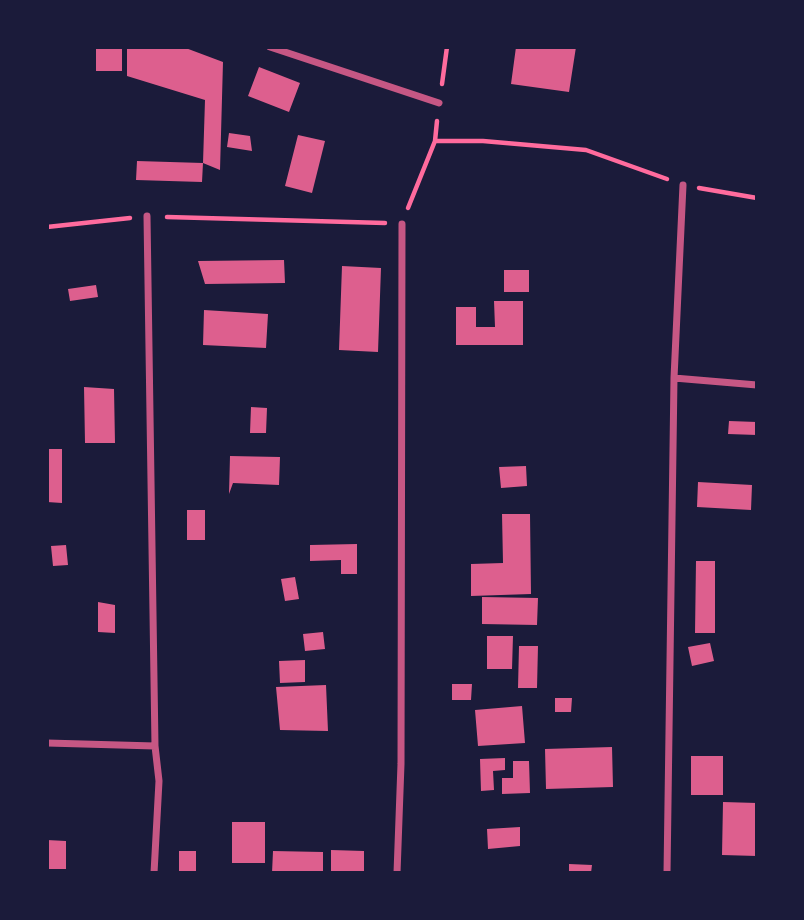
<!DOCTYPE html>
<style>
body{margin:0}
#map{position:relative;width:804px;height:920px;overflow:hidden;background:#1b1b3a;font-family:Jost,sans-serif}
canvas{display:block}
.frame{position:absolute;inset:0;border:49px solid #1b1b3a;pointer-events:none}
</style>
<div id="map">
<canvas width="804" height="920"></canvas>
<div class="frame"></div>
</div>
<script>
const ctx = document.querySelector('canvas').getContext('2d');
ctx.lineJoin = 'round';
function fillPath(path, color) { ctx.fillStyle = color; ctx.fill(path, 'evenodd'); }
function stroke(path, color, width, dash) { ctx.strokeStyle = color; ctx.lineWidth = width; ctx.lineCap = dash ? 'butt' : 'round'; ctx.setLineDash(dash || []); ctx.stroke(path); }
fillPath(new Path2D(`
 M96,47H122V71H96Z
 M127,47H183L223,62L220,170L203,163L205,100L127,76Z
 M516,47H576L569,92L511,84Z
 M259,67L300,83L289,112L248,96Z
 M229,133L250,136L252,151L227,147Z
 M298,135L325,141L312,193L285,186Z
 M137,161L203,163L202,182L136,180Z
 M284,260L285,283L205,284L198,261Z
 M342,266L381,268L378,352L339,350Z
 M504,270H529V292H504Z
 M96,285L98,297L70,301L68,289Z
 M494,301H523V345H456V307H476V327H495Z
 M204,310L268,314L266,348L203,345Z
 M84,387L114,389L115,443H85Z
 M251,407L267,408L266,433H250Z
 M729,421L757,422V435L728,434Z
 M47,449H62V503L47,502Z
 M230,456L280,457L279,485L233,483L229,494Z
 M526,466L527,486L501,488L499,467Z
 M698,482L752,485L751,510L697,507Z
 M187,510H205V540H187Z
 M502,514H530L531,594L471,596V564L503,563Z
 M357,544V574H341V560L310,561V545Z
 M66,545L68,565L53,566L51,546Z
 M696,561H715V633H695Z
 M295,577L299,599L285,601L281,579Z
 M482,597L538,598L537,625L482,624Z
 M98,602L115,605V633L98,632Z
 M323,632L325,649L305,651L303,634Z
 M487,636H513L512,669H487Z
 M710,643L714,661L692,666L688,647Z
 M519,646H538L537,688H518Z
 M305,660V682L280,683L279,661Z
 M452,684H472L471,700H452Z
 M326,685L328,731L280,730L276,687Z
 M555,698H572L571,712H555Z
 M522,706L525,743L478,746L475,710Z
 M612,747L613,787L546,789L545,749Z
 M691,756H723V795H691Z
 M505,758V770L493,771L494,790L481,791L480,759Z
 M513,761H529L530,793L502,794V778H513Z
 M723,802L757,803V856L722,855Z
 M232,822H265V863H232Z
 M520,827V846L488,849L487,829Z
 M47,840L66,841V869H47Z
 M331,850L364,851V873H331Z
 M179,851H196V873H179Z
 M273,851L323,852V873H272Z
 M569,864L592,865L591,873H569Z`), '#dd5f8e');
stroke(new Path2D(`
 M442,84L447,47
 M435,141H483L586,150L667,179
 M699,188L757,198
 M408,208L435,141L437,121
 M167,217L385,223
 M47,227L130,218`), '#ff6b9d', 4.5);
stroke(new Path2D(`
 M270,47L439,103
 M147,216L155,746L159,781L154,873
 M674,378L757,385
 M47,743L155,746
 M397,873L401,764L402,224
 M667,873L674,378L683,185`), '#c65784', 7);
</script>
